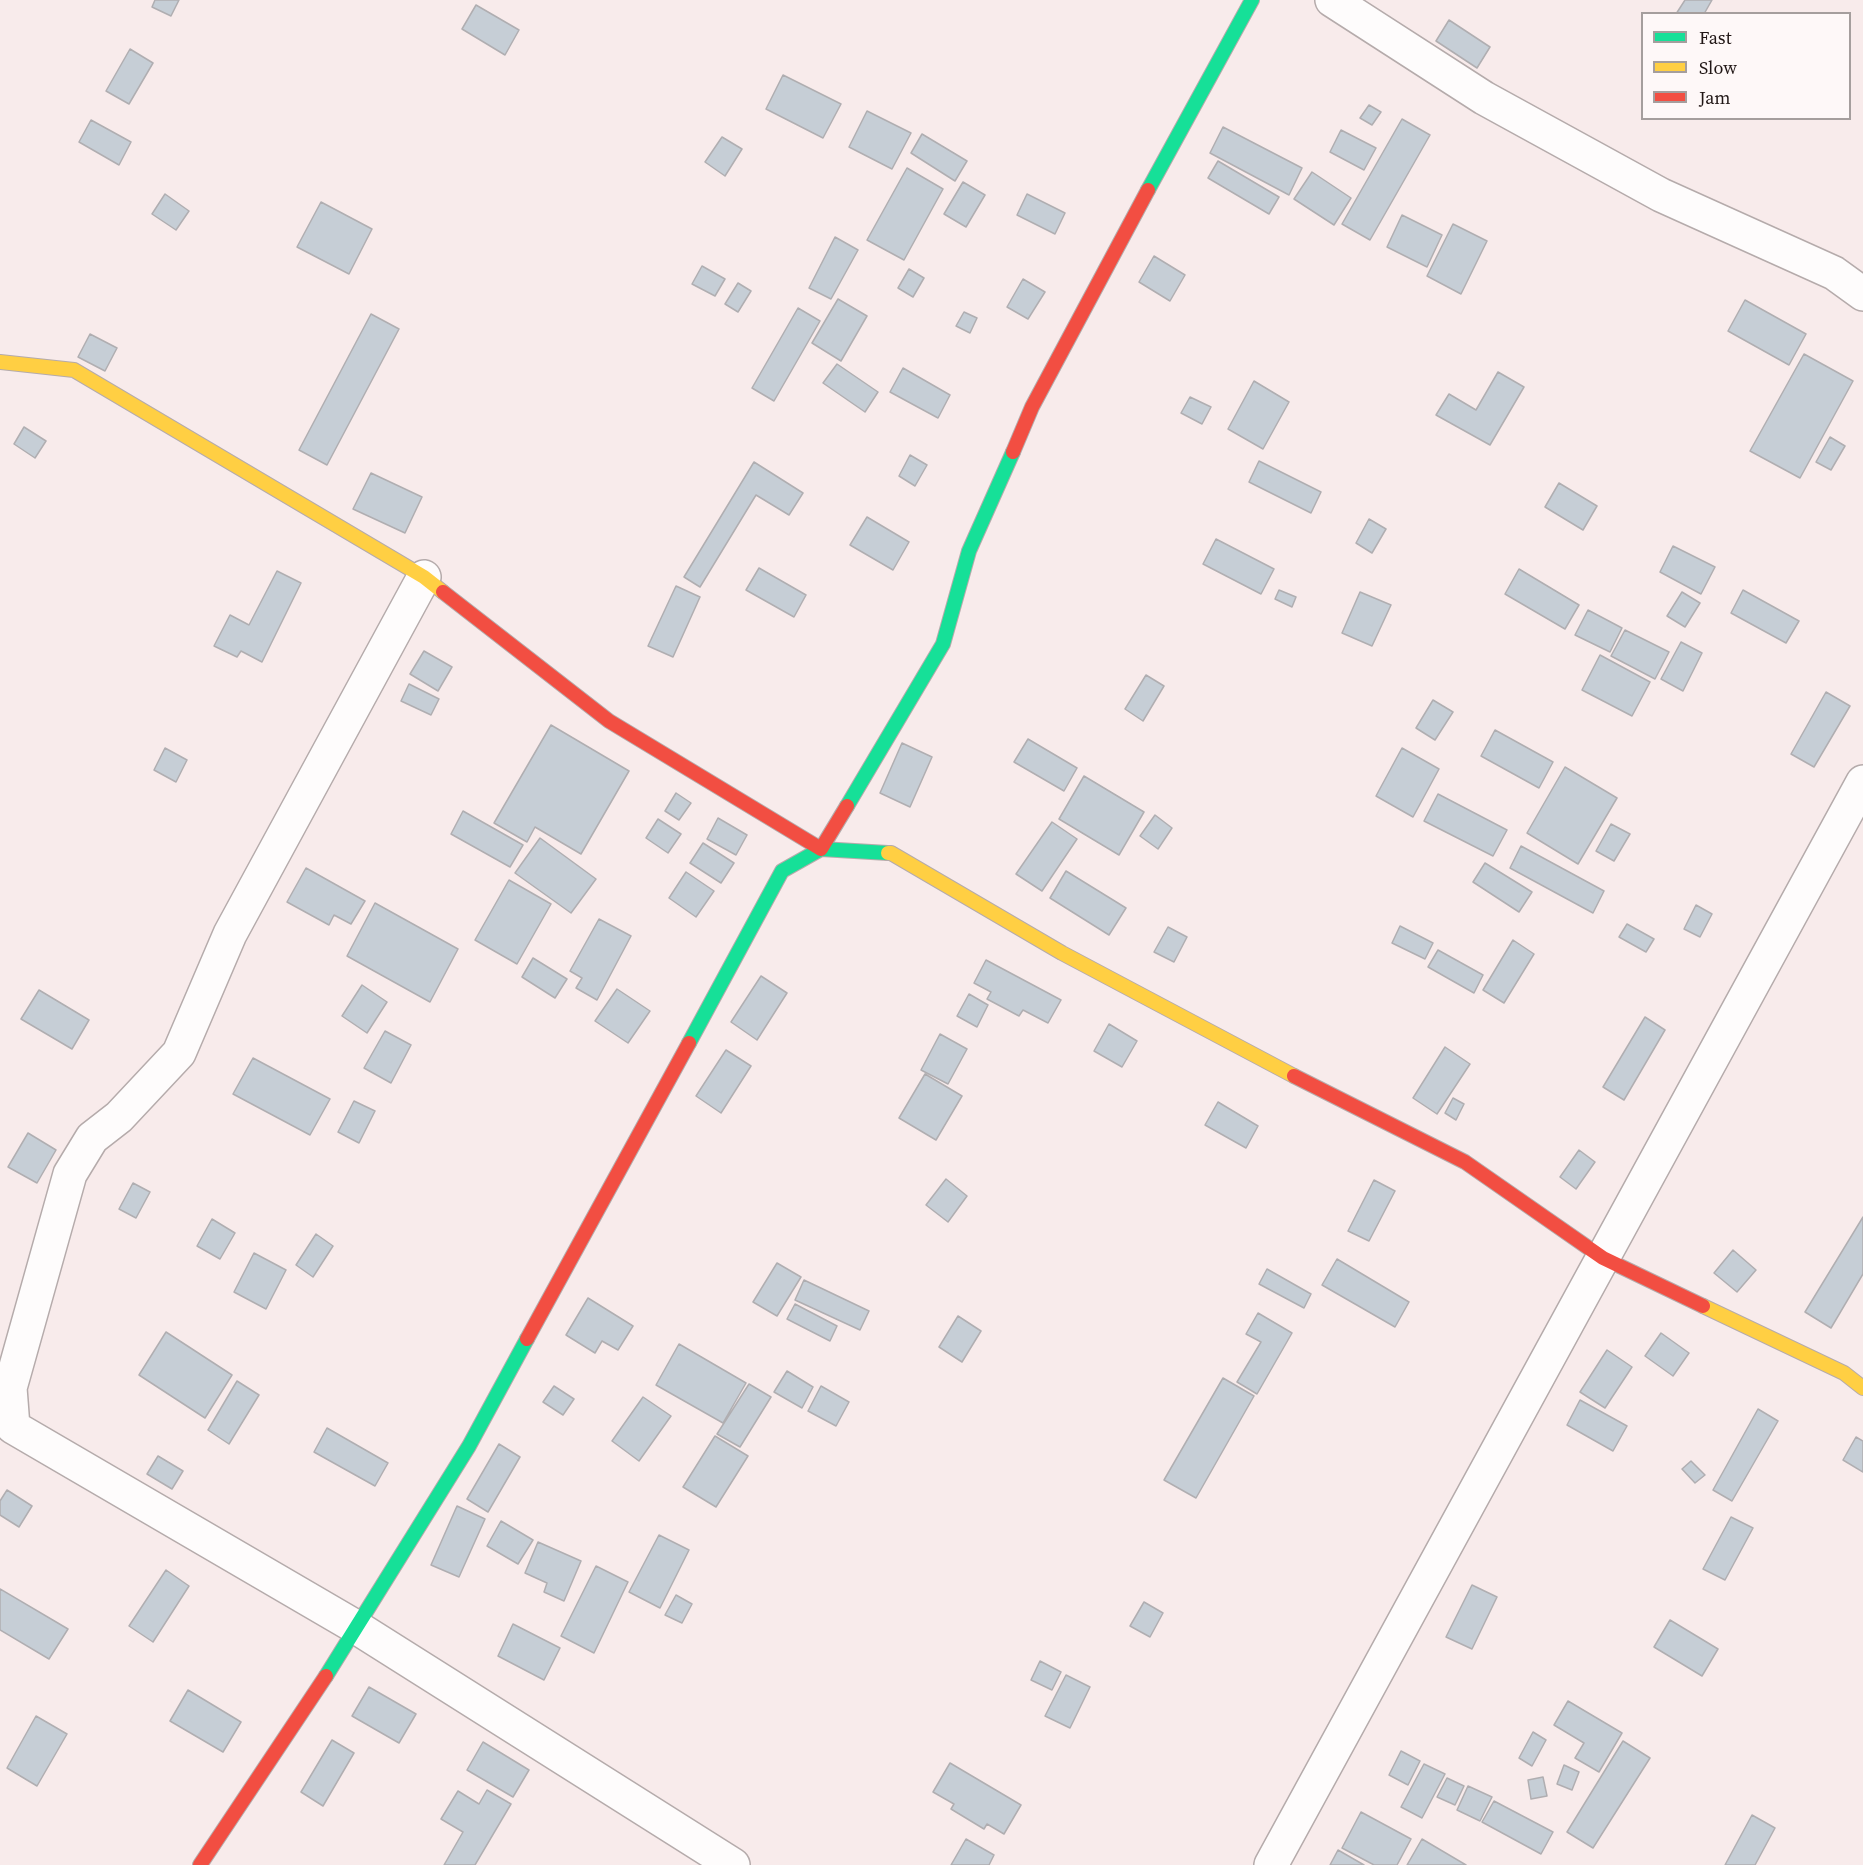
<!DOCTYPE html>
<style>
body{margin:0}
#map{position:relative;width:1863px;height:1865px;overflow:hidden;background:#f8ebeb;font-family:"Source Serif 4",serif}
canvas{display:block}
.legend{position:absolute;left:1641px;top:12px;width:210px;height:108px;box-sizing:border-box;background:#fef8f8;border:2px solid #a59e9d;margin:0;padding:8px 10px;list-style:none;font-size:18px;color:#201615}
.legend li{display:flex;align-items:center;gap:12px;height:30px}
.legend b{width:30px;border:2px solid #a59e9d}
</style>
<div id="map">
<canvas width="1863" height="1865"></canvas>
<ul class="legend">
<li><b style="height:8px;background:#16e098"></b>Fast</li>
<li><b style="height:8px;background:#ffcf43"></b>Slow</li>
<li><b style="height:8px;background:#f24e42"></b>Jam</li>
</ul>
</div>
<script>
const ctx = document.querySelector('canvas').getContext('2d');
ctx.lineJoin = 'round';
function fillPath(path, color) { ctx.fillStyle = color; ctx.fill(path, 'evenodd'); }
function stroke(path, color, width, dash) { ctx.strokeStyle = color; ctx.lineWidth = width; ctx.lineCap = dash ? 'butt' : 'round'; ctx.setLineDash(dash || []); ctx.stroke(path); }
const building = new Path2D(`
 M155,0H179L171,16L152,7Z
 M1685,0H1712L1704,14H1676Z
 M476,5L519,30L505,55L462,29Z
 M1449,20L1490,47L1477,68L1436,41Z
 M130,49L153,63L129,104L106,91Z
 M783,75L841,104L823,138L766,109Z
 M1369,105L1381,112L1372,125L1360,118Z
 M867,111L911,133L892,169L849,147Z
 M1402,119L1430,135L1370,240L1342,224Z
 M91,120L131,142L119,165L79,142Z
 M1223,127L1302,168L1289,195L1210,153Z
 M1341,130L1376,148L1364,170L1330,152Z
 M922,134L967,161L955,181L911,153Z
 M722,137L742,149L725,176L705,162Z
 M1218,161L1279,197L1269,214L1208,178Z
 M907,168L943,189L904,260L867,240Z
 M1312,172L1351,198L1334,225L1294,199Z
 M963,182L985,195L966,227L944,214Z
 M165,194L189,211L176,230L152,214Z
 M1027,194L1065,213L1055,234L1017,215Z
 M321,202L372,229L349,274L297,247Z
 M1402,215L1442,235L1427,267L1387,247Z
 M1453,224L1487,241L1461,294L1427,276Z
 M835,237L858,250L831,299L809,288Z
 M1154,256L1185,275L1170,301L1139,282Z
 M702,266L725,279L715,296L692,284Z
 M909,269L924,278L913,297L898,288Z
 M1023,279L1045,292L1028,319L1007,307Z
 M738,283L751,291L738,312L725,304Z
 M838,299L867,316L841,361L812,343Z
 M1745,300L1806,334L1789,365L1728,331Z
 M798,308L820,321L774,401L752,388Z
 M964,312L977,318L970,333L956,326Z
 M371,314L399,329L327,465L299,450Z
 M90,334L117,348L105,371L78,357Z
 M1804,354L1853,381L1800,478L1750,451Z
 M837,364L878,392L865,412L823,383Z
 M903,368L950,395L938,418L890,392Z
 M1498,372L1524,387L1490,445L1436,415L1449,394L1476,410Z
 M1254,381L1289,402L1263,449L1228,429Z
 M1190,397L1211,407L1202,424L1181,413Z
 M24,427L46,441L35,458L14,444Z
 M1830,437L1845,446L1831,470L1816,462Z
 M910,455L927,465L915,486L899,476Z
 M1259,461L1321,492L1311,513L1249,482Z
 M754,462L803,493L789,515L756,495L700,587L684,577Z
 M371,473L422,497L405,533L353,509Z
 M1559,483L1597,506L1583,530L1545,507Z
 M867,517L909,542L893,570L850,545Z
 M1369,519L1386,529L1372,553L1356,543Z
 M1216,539L1274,569L1261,594L1203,564Z
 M1673,546L1715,567L1701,594L1660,572Z
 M759,568L806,595L794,617L746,590Z
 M1519,569L1579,605L1565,629L1505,594Z
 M277,571L301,583L262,662L241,651L237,657L214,646L230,615L249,625Z
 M676,586L700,597L673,657L648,646Z
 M1279,590L1296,597L1292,607L1275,599Z
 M1743,590L1799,621L1786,643L1731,613Z
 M1360,592L1391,605L1372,646L1342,633Z
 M1682,592L1700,603L1685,627L1667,616Z
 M1588,610L1622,628L1610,652L1575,635Z
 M1625,630L1669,652L1655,679L1611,656Z
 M1681,642L1702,653L1683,691L1661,679Z
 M424,651L452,667L438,691L410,674Z
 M1600,655L1650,682L1632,716L1582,690Z
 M1146,675L1164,686L1143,721L1125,709Z
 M409,684L439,699L431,715L401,701Z
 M1826,692L1850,706L1814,767L1791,754Z
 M1433,700L1453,712L1435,740L1416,728Z
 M551,725L629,771L581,854L535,827L527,842L494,823Z
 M1495,730L1553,762L1539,788L1481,756Z
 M1028,739L1077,768L1064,791L1014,762Z
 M902,743L932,757L910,807L880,793Z
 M165,748L187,760L176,782L154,770Z
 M1402,748L1439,769L1413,817L1376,796Z
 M1565,767L1617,798L1578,864L1527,833Z
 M1084,776L1144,812L1119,855L1059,819Z
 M676,793L691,803L679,820L665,811Z
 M1438,794L1507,830L1493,856L1424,821Z
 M463,811L523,845L510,867L451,834Z
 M1155,815L1172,828L1158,849L1140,836Z
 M718,818L747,835L736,855L707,839Z
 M658,819L681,834L668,853L646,838Z
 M1052,822L1077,839L1042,891L1016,874Z
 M1611,824L1630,834L1614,861L1596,851Z
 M540,838L596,879L571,913L515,873Z
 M703,843L734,863L721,883L690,863Z
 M1521,846L1604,891L1593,913L1510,868Z
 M1485,863L1532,892L1519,912L1473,882Z
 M306,868L365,901L351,924L334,915L329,925L287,902Z
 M1066,871L1126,908L1109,935L1050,898Z
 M686,872L714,891L696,917L669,898Z
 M509,880L551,904L517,964L475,940Z
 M375,903L458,949L430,1002L347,956Z
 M1696,905L1712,914L1700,937L1684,929Z
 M599,919L631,936L597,1000L576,988L582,978L570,971Z
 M1627,924L1654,939L1646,952L1619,937Z
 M1400,926L1433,943L1425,959L1392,943Z
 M1168,927L1187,937L1174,962L1154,952Z
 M1513,940L1534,954L1504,1003L1483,990Z
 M1438,950L1483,975L1474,993L1428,967Z
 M533,958L567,979L555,998L522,977Z
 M986,960L1061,1000L1048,1023L1023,1010L1019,1016L987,999L991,992L974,983Z
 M761,976L787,993L757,1040L731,1022Z
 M362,985L387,1002L367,1033L342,1016Z
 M617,989L650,1011L628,1043L595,1021Z
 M39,990L89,1020L72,1049L21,1019Z
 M969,994L988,1005L977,1027L957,1016Z
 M1645,1017L1665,1030L1624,1100L1603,1087Z
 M1109,1024L1137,1041L1122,1067L1094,1051Z
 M385,1031L411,1045L391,1083L364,1068Z
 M940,1034L967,1049L948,1084L921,1070Z
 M1445,1047L1470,1064L1437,1114L1413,1098Z
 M726,1050L751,1066L721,1113L696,1096Z
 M253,1058L330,1099L310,1135L233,1094Z
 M925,1074L962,1096L936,1140L899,1118Z
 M1453,1098L1464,1104L1456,1120L1445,1113Z
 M354,1101L375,1111L359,1143L338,1132Z
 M1218,1102L1258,1126L1246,1148L1205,1125Z
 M28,1133L56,1150L37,1183L8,1167Z
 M1579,1150L1595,1162L1576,1189L1560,1177Z
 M946,1179L967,1196L948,1222L926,1205Z
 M1374,1180L1395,1191L1369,1241L1348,1231Z
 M133,1183L150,1192L136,1218L119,1209Z
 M1863,1217V1274L1831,1328L1805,1312Z
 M212,1219L235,1233L220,1259L197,1246Z
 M316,1234L333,1246L313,1277L296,1265Z
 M1733,1250L1756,1270L1737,1292L1714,1273Z
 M254,1253L286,1270L266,1309L234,1292Z
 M1337,1259L1409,1302L1395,1327L1322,1285Z
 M777,1263L801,1277L777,1316L753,1302Z
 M1267,1269L1311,1294L1304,1308L1259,1284Z
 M804,1280L869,1311L860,1330L795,1300Z
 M588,1298L633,1326L618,1350L602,1341L595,1353L566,1335Z
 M795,1304L837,1326L830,1341L787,1319Z
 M1258,1313L1292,1333L1257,1394L1237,1382L1261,1342L1246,1334Z
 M958,1316L981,1331L962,1362L939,1347Z
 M166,1332L232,1375L205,1418L139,1375Z
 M1661,1333L1689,1353L1673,1376L1645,1356Z
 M679,1344L746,1383L723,1423L656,1385Z
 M1607,1350L1632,1367L1605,1408L1580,1392Z
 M787,1371L813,1387L802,1408L774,1392Z
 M1223,1378L1254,1396L1196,1498L1164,1480Z
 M237,1381L259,1395L229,1444L208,1430Z
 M749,1384L771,1397L740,1447L717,1434Z
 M554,1386L574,1399L563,1415L543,1402Z
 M821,1386L849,1402L836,1426L808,1411Z
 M643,1397L671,1416L639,1461L612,1441Z
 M1580,1400L1627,1426L1613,1451L1567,1425Z
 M1758,1409L1778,1421L1732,1501L1713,1490Z
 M327,1428L388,1463L375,1486L314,1452Z
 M715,1436L748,1456L716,1507L683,1487Z
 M1856,1437L1863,1441V1472L1843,1460Z
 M499,1444L520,1457L488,1512L467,1499Z
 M158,1456L183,1471L172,1489L147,1474Z
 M1691,1461L1705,1475L1695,1483L1682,1469Z
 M7,1490L32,1506L19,1527L0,1515V1501Z
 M457,1506L485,1519L459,1577L431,1565Z
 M1731,1517L1753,1528L1725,1580L1703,1569Z
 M501,1521L533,1540L518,1564L487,1546Z
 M659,1535L689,1550L660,1608L629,1592Z
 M538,1542L581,1561L564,1601L544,1592L547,1583L525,1573Z
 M596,1566L628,1582L594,1653L561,1636Z
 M166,1570L189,1586L153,1642L129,1626Z
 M1472,1585L1497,1597L1472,1649L1446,1637Z
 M0,1589L68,1629L49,1659L0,1630Z
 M676,1595L692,1604L682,1623L665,1615Z
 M1144,1602L1163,1613L1150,1637L1130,1626Z
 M1670,1620L1718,1649L1702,1676L1654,1647Z
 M513,1624L560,1648L544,1680L498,1656Z
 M1040,1661L1061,1672L1052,1690L1031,1680Z
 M1066,1675L1090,1687L1070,1728L1045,1716Z
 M369,1687L416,1714L399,1743L352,1716Z
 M188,1690L241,1722L223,1752L170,1721Z
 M1568,1701L1622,1733L1599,1772L1575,1758L1584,1743L1554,1725Z
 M36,1716L67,1734L37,1786L7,1768Z
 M1533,1732L1546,1740L1532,1766L1519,1758Z
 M332,1740L354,1753L323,1806L301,1792Z
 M1623,1741L1650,1758L1593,1848L1567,1832Z
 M483,1742L529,1770L513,1797L467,1770Z
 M1401,1751L1420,1761L1408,1785L1389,1775Z
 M950,1763L1021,1805L1004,1834L987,1824L984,1829L951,1809L954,1804L933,1792Z
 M1424,1764L1445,1774L1422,1818L1401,1807Z
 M1564,1765L1579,1772L1572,1790L1557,1784Z
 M1543,1777L1547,1796L1531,1799L1528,1780Z
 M1447,1778L1464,1786L1455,1805L1437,1797Z
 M1468,1786L1492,1797L1480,1821L1457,1810Z
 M487,1790L511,1804L475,1865H444L463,1832L441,1819L458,1791L479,1804Z
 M1494,1801L1553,1832L1541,1854L1482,1822Z
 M1361,1812L1411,1839L1397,1865H1374L1342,1848Z
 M1752,1815L1775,1828L1755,1865H1725Z
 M966,1839L994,1855L989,1865H951Z
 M1422,1839L1466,1865H1407Z
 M1338,1850L1364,1865H1330Z`);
fillPath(building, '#c6ced6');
stroke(building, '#b0aeb1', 1.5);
const street = new Path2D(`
 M1332,0L1484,98L1661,195L1834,273L1863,294
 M424,577L230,934L179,1053L119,1117L92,1138L70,1174L10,1388L13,1427L356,1627L733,1865
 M1271,1865L1863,782`);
const fast = new Path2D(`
 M1148,190L1252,0
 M847,806L943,644L969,551L1013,452
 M689,1043L782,871L821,849L888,853
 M326,1676L469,1446L527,1339`);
const slow = new Path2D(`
 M0,362L74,370L424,577L443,592
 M888,853H891L1062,953L1294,1076
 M1703,1306L1844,1373L1863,1388`);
const jam = new Path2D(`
 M1013,452L1032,407L1148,190
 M443,592L609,721L821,849L847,806
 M1294,1076L1465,1162L1603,1258L1703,1306
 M527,1339L689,1043
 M200,1865L326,1676`);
stroke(street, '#b5abab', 36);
stroke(fast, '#b5abab', 16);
stroke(slow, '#b5abab', 16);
stroke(jam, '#b5abab', 16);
stroke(street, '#fefcfc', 33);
stroke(fast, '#16e098', 14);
stroke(slow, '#ffcf43', 14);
stroke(jam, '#f24e42', 14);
</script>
